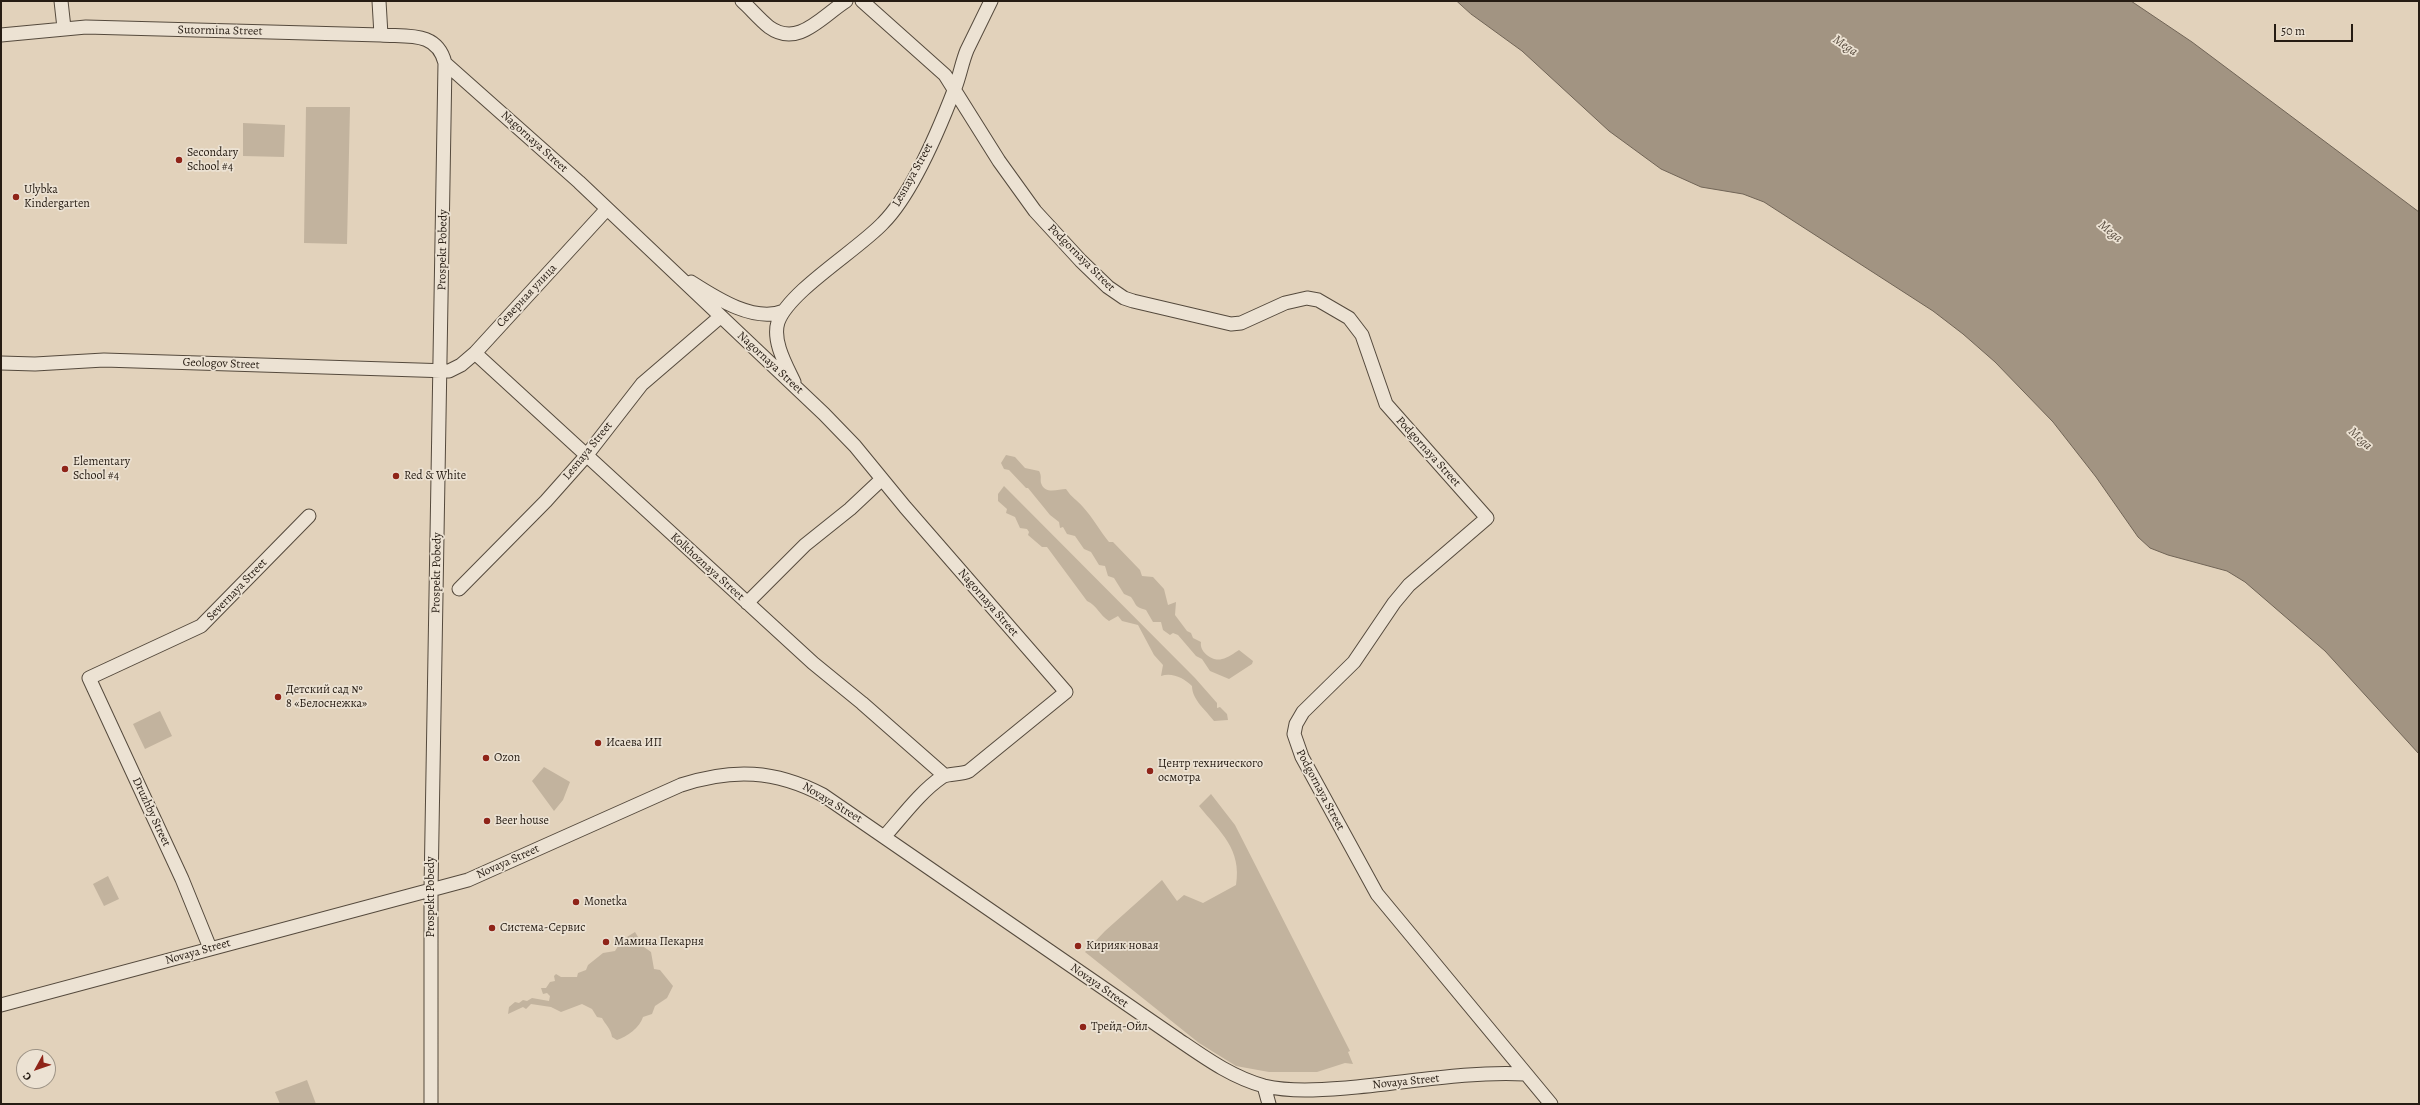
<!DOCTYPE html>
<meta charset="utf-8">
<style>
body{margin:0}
#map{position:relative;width:2420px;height:1105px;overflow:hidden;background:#e2d2bb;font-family:Alegreya,serif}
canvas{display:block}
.frame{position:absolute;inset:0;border:2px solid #261c13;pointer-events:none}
.north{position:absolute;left:16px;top:1049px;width:40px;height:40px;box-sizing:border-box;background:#ece2d3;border:1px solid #9d9386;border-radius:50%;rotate:230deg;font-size:11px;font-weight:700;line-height:16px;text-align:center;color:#261c13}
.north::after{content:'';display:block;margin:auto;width:14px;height:18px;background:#8f2418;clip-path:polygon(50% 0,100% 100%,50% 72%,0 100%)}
.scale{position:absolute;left:2274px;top:24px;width:79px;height:18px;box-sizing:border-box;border:2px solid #261c13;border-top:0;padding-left:5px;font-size:12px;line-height:14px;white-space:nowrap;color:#261c13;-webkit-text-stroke:3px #ece2d3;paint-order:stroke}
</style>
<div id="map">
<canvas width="2420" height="1105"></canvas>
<div class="frame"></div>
<div class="north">С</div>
<div class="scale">50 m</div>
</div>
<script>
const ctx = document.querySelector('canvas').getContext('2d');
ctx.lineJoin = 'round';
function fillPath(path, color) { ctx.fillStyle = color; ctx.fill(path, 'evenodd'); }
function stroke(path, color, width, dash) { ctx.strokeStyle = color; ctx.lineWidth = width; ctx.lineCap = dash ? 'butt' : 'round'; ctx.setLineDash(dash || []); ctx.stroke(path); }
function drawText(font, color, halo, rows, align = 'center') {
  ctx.font = font + ' Alegreya,serif'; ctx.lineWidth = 3.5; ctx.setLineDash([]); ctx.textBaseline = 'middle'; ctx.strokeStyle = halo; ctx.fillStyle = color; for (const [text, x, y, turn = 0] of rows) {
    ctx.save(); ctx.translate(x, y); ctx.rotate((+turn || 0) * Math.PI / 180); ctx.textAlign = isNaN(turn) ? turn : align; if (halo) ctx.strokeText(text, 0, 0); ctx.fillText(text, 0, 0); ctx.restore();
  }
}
fillPath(new Path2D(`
 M306,107H350L347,244L304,243Z
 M243,123L285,125L284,157L243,156Z
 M1006,455L1015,457L1025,468L1039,471C1042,476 1040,479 1041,483C1045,495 1058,489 1066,489C1072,498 1077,500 1083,507C1093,518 1100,531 1109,542H1113L1140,570L1142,576L1153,577L1164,589L1168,605L1176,602L1175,615L1187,631L1191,633L1193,638L1201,642C1199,652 1213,662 1222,659C1228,658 1234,653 1239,650L1253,661L1252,664L1229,679L1210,671L1202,659L1196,656L1178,635L1173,633L1170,635L1163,630L1161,622H1153L1146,610C1134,606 1138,607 1131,597L1124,594L1114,578L1108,576L1105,566L1099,565L1091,552L1084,549L1075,536L1067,534L1063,527L1060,528L1059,522L1050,515L1028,488H1026L1009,470L1004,469L1001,463Z
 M1004,486L1195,678L1217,703V708L1220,707L1227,714L1228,720L1214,721C1206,710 1192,700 1192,686C1184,678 1172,672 1161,676L1163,665L1154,655L1138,625L1122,621L1118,616L1109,621C1099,615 1098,606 1087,601L1047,547H1042L1028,535L1029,532L1027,529L1020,528L1015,517L1006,513L1007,509L998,501V494Z
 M160,711L172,736L145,749L133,724Z
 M544,767L570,782L563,800L554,811L532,781Z
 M1211,794L1235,825L1350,1051L1348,1052L1353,1064L1345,1063L1317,1072H1269L1236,1066L1199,1043L1085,952L1105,931L1162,880L1177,901L1184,895L1203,903L1236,885C1242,849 1220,832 1199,806Z
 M108,876L119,899L104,906L93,884Z
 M635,932L644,947L651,952L654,969L660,970L673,986L667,998L655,1006L652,1014L643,1017C640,1027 627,1037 617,1040L612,1037C611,1029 605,1024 602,1018L597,1017L592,1009L582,1004L561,1012L551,1007L531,1004L526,1009L523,1007L508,1014L509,1007L515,1002L519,1003L523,1000L527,1001L532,998L549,1001L550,996L547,993L543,994L541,988H546L550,982L555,981L554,976L556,974L561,977H577L578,973L586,970L588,965L603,953L615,951L622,940Z
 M307,1080L316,1104H280L275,1092Z`), '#c2b39e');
const water = new Path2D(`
 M1457,1H2131L2192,42L2419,212V754L2325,651L2245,582L2227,571L2168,555L2150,548L2138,537L2096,477L2053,422L1995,362L1963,334L1933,311L1764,202L1743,194L1701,187L1661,169L1609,131L1522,51L1471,14Z`);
fillPath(water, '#a29482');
stroke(water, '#706456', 1);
const minor = new Path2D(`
 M61,1L64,28
 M379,1L381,35
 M742,1C751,9 759,19 769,27C798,48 821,17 846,1
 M862,1L945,75L999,161L1035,211L1081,261L1108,287L1124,298L1133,301L1231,324L1241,323L1285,303L1307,298L1318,300L1349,318L1362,335L1386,404L1487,518L1409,585L1394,603L1354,662L1303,712L1296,724L1294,734L1302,757L1377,894L1551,1104
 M1,35L86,27L381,35C408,37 437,31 445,63L431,890V1104
 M445,63L579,182L824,414L855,446L905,507L1066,692L969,771C961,775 948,773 942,777C920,792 902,817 884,837
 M691,282C716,298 754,323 784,311
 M475,353L813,663L862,703L944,775
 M1,363L35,364L104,360L449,371L461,365L475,353L606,210
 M794,382C786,365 772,341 778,322C789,291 859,249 883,223C913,193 940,127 955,88C960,75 962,62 967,50C975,34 983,17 991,1
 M459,589L546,501L586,456L642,384L720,317
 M747,603L805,545L850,509L882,479
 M210,948L182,879L89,678L201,626L309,516
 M1,1005L468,880L681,785C733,768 775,770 823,795L1176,1038C1204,1057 1231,1077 1264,1086C1291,1092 1319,1090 1346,1088C1406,1083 1465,1071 1525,1074
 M1264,1086L1269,1104`);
stroke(minor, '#554a3d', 15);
stroke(minor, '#ece2d3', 13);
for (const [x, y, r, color] of [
 [179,160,4,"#8f2418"],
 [16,197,4,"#8f2418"],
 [65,469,4,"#8f2418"],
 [396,476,4,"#8f2418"],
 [278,697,4,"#8f2418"],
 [598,743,4,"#8f2418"],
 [486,758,4,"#8f2418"],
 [1150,771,4,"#8f2418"],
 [487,821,4,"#8f2418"],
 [576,902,4,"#8f2418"],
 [492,928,4,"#8f2418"],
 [606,942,4,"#8f2418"],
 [1078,946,4,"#8f2418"],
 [1083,1027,4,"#8f2418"]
]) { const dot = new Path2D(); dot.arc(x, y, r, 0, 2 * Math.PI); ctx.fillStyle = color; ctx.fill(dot); stroke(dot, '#ece2d3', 1.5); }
drawText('12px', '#261c13', '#ece2d3', [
 ["Sutormina Street",220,31,1],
 ["Nagornaya Street",534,142,42],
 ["Lesnaya Street",913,175,-61],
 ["Prospekt Pobedy",443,250,-89],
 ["Podgornaya Street",1081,258,45],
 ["Северная улица",527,296,-47],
 ["Nagornaya Street",770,363,43],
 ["Geologov Street",221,364,2],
 ["Lesnaya Street",588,451,-51],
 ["Podgornaya Street",1428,452,48],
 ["Kolkhoznaya Street",707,567,42],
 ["Prospekt Pobedy",437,573,-89],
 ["Severnaya Street",237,590,-46],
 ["Nagornaya Street",988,603,49],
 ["Podgornaya Street",1320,790,62],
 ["Novaya Street",832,803,31],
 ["Druzhby Street",151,812,65],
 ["Novaya Street",508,862,-24],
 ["Prospekt Pobedy",431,897,-90],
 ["Novaya Street",198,952,-16],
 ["Novaya Street",1099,986,35],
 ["Novaya Street",1406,1082,-6]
]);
drawText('12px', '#261c13', '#ece2d3', [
 ["Secondary",187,153],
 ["School #4",187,167],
 ["Ulybka",24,190],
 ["Kindergarten",24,204],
 ["Elementary",73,462],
 ["School #4",73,476],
 ["Red & White",404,476],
 ["Детский сад №",286,690],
 ["8 «Белоснежка»",286,704],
 ["Исаева ИП",606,743],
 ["Ozon",494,758],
 ["Центр технического",1158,764],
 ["осмотра",1158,778],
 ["Beer house",495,821],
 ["Monetka",584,902],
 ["Система-Сервис",500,928],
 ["Мамина Пекарня",614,942],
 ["Кирияк новая",1086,946],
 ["Трейд-Ойл",1091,1027]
], 'left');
drawText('italic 13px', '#584c3f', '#ece2d3', [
 ["Mega",1845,46,34],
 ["Mega",2110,232,39],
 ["Mega",2360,439,42]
]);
</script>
